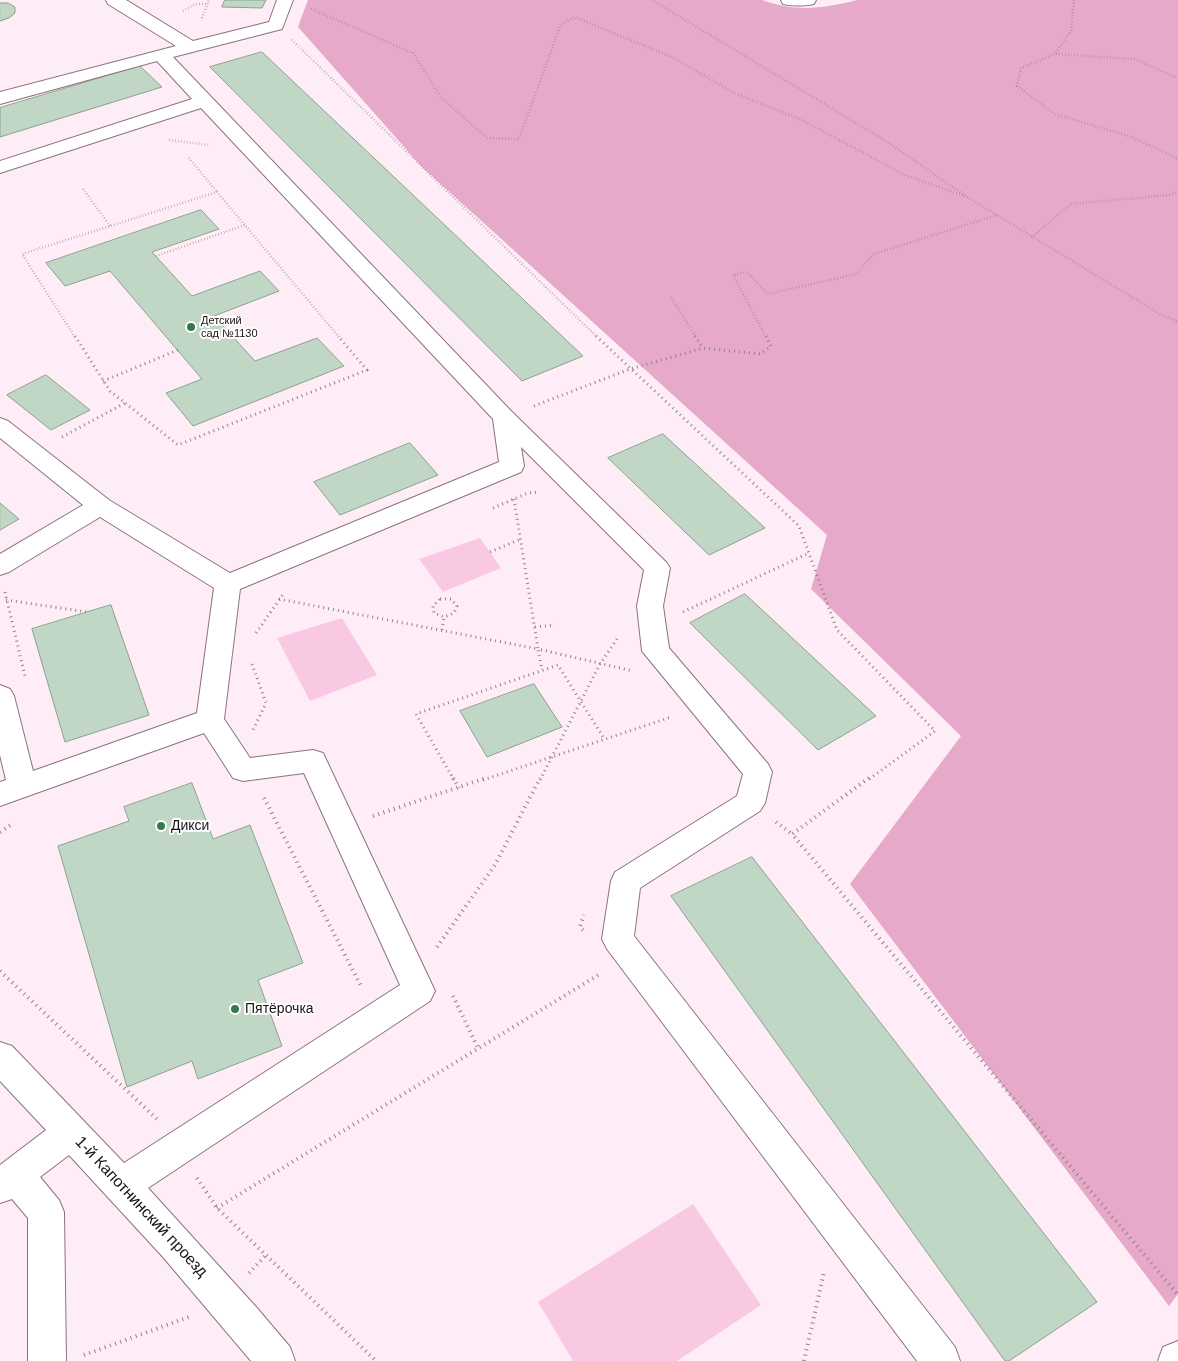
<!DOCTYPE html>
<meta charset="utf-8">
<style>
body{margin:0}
canvas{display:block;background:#feedf6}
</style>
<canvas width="1178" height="1361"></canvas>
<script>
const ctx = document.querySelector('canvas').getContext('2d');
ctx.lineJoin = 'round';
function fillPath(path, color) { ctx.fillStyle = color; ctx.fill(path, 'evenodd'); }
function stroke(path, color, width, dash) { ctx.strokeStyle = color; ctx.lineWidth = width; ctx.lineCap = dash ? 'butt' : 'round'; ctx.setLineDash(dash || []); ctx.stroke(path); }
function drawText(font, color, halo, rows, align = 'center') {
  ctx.font = font + ' Arial,sans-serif'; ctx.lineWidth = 4; ctx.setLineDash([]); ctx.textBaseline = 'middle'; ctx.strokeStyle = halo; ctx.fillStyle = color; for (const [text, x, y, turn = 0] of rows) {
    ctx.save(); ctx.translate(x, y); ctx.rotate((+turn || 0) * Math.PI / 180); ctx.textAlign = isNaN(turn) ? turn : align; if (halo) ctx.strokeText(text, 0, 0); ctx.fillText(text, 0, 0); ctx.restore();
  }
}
fillPath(new Path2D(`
 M480,538L501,568L443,592L419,559Z
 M342,618L377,675L310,701L277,638Z
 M693,1204L761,1305L677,1361H573L538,1302Z`), '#f9c9e3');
fillPath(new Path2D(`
 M308,0H762C796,12 822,9 857,0H1178V1294L1169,1306L850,884L961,736L811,589L827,535L421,166L298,27Z`), '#e6a9ca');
const building = new Path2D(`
 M225,0H266L262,8L222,7Z
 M0,3H8L15,7V13L9,18L0,21Z
 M262,52L583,356L522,381L210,67Z
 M140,66L162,87L0,137V108Z
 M201,210L219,229L152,252L192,296L260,271L279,291L214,316L255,361L317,338L344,366L193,426L166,393L202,379L110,271L65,286L46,263Z
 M46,375L90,410L51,430L7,395Z
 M663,434L765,528L709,555L608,458Z
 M410,443L438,475L340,515L314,482Z
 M0,503L19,519L0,530Z
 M745,594L876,716L818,750L690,623Z
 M111,605L149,715L65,742L32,629Z
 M534,684L562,727L487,757L460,711Z
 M192,783L213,839L250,825L303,963L258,980L282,1046L198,1079L192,1061L127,1087L58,846L129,821L124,807Z
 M752,857L1097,1302L1009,1361H1005L671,896Z`);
fillPath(building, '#c1d7c5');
stroke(building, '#8ba18f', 1);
const minor = new Path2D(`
 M106,0H126L193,41L269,22L277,0H293L282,29L173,57L512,412L666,562L670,568L663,606L669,648L768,764L772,772L765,803L760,811L640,888L634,936L955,1347L960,1361H917L607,949L602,939L611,881L615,872L737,796L743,774L642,651L637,606L644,570L521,447L524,466L521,472L240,589L224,719L250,758L313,750L323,753L435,991L430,1001L148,1188L257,1308L290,1347L295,1361H251L163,1257L69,1155L40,1177L59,1200L64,1212L66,1361H28V1218L12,1199L0,1203V1165L46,1130L0,1081V1042L12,1046L124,1163L400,985L304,773L243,781L233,778L204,733L0,806V782L6,780L0,755V685L10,689L14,696L33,771L197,713L214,588L100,517L9,572L0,575V554L83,505L0,438V418L8,421L109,500L230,573L499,462L493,419L201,108L0,173V161L192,99L157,61L0,104V92L176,46L108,4Z
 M781,0H816L814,4C804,6 793,6 783,4Z
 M1178,1341V1361H1158L1163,1347Z`);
stroke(minor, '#8b737f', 2);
stroke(new Path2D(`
 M652,0L889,143L967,197L1160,314L1178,322
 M1074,0L1071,31L1055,54L1021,68L1017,86L1055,114L1132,137L1178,159
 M311,9L413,53L441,97L487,138L519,139L561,24L575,17L674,58L734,93L800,119L905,175L967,197
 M183,11L195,4H207
 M202,18L209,0
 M292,40L597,337
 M1056,54L1134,59L1178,78
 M169,140L208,145
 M189,158L217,192
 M83,189L110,226
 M1032,237L1071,204L1169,195L1178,192
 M156,256L245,225
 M671,297L696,337
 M75,337L22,254L217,192L339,337
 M766,337L733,275L747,272L768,294L856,274L874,254L997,215`), '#90838a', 2.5, [0.5, 2.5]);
stroke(new Path2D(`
 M75,336L110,391L178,445L367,370L338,336
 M596,336L799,526L837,630L935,731L868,780
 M695,336L703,348
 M103,381L178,350
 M534,406L630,369L703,348L760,354L771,346L766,336
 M62,437L125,403
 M514,499L538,649L633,671
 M493,508L528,493L539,492
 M490,552L521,539
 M5,592L25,676
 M279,599L538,649L542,670
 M440,599H451L457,606L454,613L444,617L434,613L433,606Z
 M6,600L87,612
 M683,612L809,553
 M535,627L555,625
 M442,630L444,617
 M256,633L284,593
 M252,664L266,703L253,730
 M454,780L416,714L558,665L605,740
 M483,780L671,717
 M540,780L600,664L619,636`), '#90838a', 3, [1, 4]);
stroke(new Path2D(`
 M453,778L459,788
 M869,778L792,834L1178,1295
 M264,798L362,988
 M373,816L486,778
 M776,822L792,834
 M0,832L11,825
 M583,930L580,927L584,915
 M437,947L495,865L540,778
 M0,971L157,1119
 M453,996L478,1048
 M197,1178L217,1208L376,1361
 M217,1208L600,974
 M249,1273L266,1255
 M84,1355L189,1317
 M804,1361L824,1272`), '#90838a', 4, [1, 4.5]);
fillPath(minor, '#fff');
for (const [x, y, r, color] of [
 [191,327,5,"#327a47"],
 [161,826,5,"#327a47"],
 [235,1009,5,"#327a47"]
]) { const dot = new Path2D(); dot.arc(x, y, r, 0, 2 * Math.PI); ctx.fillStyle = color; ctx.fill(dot); stroke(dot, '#fff', 2); }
drawText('11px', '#1c1318', '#fff', [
 ["Детский",201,321],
 ["сад №1130",201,334]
], 'left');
drawText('14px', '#1c1318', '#fff', [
 ["Дикси",171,826],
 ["Пятёрочка",245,1009]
], 'left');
drawText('16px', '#1c1318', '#fff', [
 ["1-й Капотнинский проезд",141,1207,47]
]);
</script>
